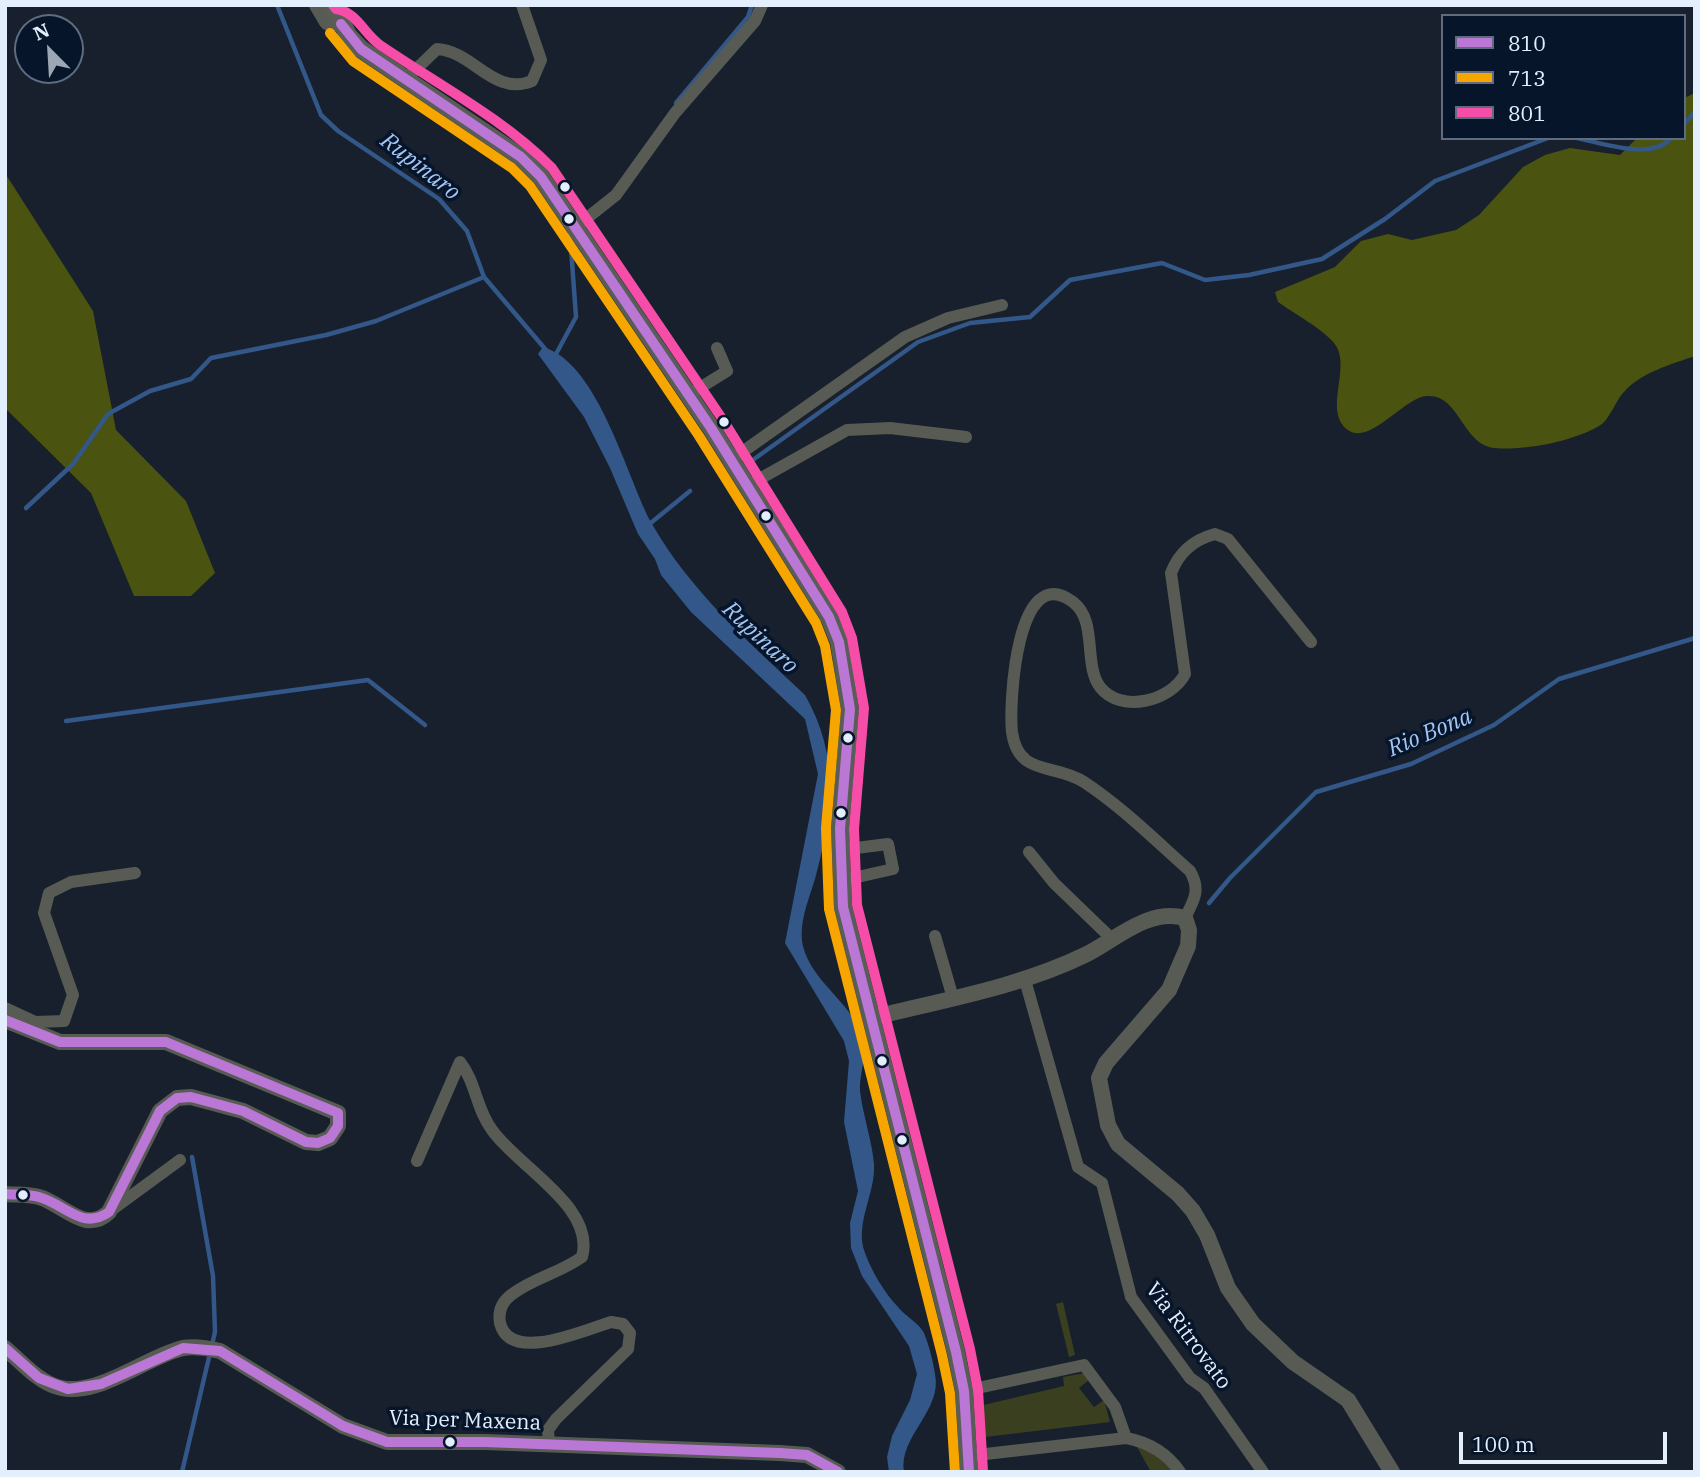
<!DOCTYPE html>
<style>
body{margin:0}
#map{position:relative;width:1700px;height:1477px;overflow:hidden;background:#17202c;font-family:"IBM Plex Serif",serif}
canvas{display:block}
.frame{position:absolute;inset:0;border:7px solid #e4effe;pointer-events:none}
.legend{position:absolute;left:1441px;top:14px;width:245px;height:126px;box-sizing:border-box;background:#06152a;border:2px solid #5f6c7f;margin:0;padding:9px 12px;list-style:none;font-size:21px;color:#e4effe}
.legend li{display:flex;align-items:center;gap:14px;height:35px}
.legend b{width:35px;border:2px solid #5f6c7f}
.north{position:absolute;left:14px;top:14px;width:70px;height:70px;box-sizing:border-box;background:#06152a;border:2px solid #5f6c7f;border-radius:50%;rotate:336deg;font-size:19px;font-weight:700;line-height:28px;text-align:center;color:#e4effe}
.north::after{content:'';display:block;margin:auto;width:24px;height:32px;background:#9ca7b4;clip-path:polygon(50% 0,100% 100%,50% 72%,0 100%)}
.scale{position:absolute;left:1459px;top:1432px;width:208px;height:32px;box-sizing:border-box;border:4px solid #e4effe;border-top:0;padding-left:9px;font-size:21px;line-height:24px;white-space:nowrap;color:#e4effe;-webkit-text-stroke:5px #06152a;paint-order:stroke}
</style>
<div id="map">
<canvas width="1700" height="1477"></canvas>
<div class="frame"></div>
<ul class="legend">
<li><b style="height:9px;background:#ba77d6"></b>810</li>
<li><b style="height:9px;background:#f7a600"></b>713</li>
<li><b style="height:9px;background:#f54da8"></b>801</li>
</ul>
<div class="north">N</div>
<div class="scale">100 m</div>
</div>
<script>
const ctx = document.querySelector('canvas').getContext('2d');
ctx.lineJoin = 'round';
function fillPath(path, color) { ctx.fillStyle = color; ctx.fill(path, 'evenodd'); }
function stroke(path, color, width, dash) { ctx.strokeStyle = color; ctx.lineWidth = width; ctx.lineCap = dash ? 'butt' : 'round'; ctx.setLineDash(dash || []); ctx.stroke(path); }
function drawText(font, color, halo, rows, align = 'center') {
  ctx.font = font + ' "IBM Plex Serif",serif'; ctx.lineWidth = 7; ctx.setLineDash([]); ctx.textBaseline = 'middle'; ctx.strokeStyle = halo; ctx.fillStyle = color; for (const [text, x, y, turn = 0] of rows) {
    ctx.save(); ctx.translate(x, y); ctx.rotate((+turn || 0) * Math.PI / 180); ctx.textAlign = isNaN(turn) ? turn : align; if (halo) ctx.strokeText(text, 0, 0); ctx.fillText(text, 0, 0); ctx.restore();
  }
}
fillPath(new Path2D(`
 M1063,1302L1075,1355L1069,1357L1056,1304Z
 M1085,1373L1089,1380L1079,1388L1094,1407L1104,1400L1110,1422L977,1438L975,1407L1064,1386L1063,1377Z
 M1137,1447L1155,1454L1174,1472H1151Z`), '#3a401f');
fillPath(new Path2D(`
 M1695,93V356C1672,364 1640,373 1624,392C1615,401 1610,420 1599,426C1574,441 1524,451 1495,448C1462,445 1460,394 1427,396C1404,397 1370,446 1348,430C1322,411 1353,366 1334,343C1323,329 1293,313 1278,302L1275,292L1335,267L1361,241L1388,234L1412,240L1456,230L1479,215L1523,167L1545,155L1570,148L1620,155L1637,138H1684V98Z
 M5,173L93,311L116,430L186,501L215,573L191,596H134L91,493L5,408Z`), '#4a530f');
fillPath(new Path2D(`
 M543,347C599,363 627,479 652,524C691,592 749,642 805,695C840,756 833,813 815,879C809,899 798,924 803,946C812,984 858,1006 864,1044C866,1059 859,1076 860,1091C863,1116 872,1140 874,1164C876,1193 854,1224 865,1253C872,1272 884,1292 898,1307C905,1316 919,1323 924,1333C929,1345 933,1361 935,1374C943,1410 898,1437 904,1472H889L887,1457L892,1436L910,1400L917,1374L909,1346L862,1276L851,1248L850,1223L858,1191L844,1122L849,1061L844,1041L785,943L818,774L805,719L691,612L661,575L655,559L638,534L610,468L584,417L538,354Z`), '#325788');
stroke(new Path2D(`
 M277,5L321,115L338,131L439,199L467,231L484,277L546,350
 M676,103L748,17L752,5
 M1684,124L1695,112
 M1577,138C1602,143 1652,161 1671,138
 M556,354L576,317L570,234
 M750,462L918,342L970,323L1030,317L1070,280L1162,263L1205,280L1249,275L1322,259L1385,219L1435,181L1548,138
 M26,508L73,464L108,414L150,391L191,379L211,358L326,335L376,321L484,277
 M647,526L690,491
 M66,721L368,680L425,725
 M1209,903L1230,878L1316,792L1411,764L1494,725L1559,679L1695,638
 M182,1472L215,1332L213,1276L192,1157`), '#325788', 4.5);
stroke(new Path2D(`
 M406,79L437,49C473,51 494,97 532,81L541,60L522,5
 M577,226L616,195L675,113L755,21L762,5
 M690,394L727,371L717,348
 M731,460L905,337L948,318L1002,305
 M747,486L847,430L890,428L966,437
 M840,850L888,844L893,869L840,881
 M1029,852L1054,883L1112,939
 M1185,918C1194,900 1201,890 1190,871C1156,841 1122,807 1084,782C1055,763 1018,777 1012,732C1009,704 1016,559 1073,602C1098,621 1083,664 1100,687C1121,714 1171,701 1185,674L1171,573C1179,552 1193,540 1215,534L1228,539L1311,642
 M935,936L953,998
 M1025,980L1078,1167L1102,1183L1131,1297L1190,1378L1204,1388L1263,1472
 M5,1008L35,1022L64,1021L73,995L44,913L49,893L71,882L135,873
 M417,1161L460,1062C476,1082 476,1109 492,1130C518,1167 596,1207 582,1257C560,1273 533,1278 511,1295C502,1302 498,1312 500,1323C510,1364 585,1330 611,1322L623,1324L630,1333L628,1349L556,1419L548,1430L549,1444
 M109,1212L180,1160
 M964,1391L1084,1365L1115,1407L1126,1438C1147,1442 1167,1453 1180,1472
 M968,1456L1126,1438`), '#585b54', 12);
stroke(new Path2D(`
 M317,5L327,22L341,24
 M871,1018C943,1000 1020,987 1087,954C1118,938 1149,908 1185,918L1189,930L1188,946L1169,990L1106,1063L1099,1078L1108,1125L1118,1144L1178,1194L1193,1211L1207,1235L1228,1288L1253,1324L1293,1362L1348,1400L1392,1472
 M5,1020L60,1042H166L338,1113V1126L330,1138L318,1143L306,1142L243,1111L191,1097L177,1098L160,1111L109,1212C85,1235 62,1203 39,1197C28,1194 16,1195 5,1194
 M5,1348C20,1361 34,1377 52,1385C92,1403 144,1357 183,1348C196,1346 207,1348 220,1351L343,1426L387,1442H485L780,1453L807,1455L838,1472`), '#585b54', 16);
stroke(new Path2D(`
 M333,5L348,35L361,49L521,157L541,177L711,428L829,617L839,642L850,709L840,829L843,907L956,1352L964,1391L969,1472`), '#595d57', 18);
stroke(new Path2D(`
 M341,24L361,49L521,157L541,177L711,428L829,617L839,642L850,709L840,829L843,907L956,1352L964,1391L969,1472
 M5,1020L60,1042H166L338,1113V1126L330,1138L318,1143L306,1142L243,1111L191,1097L177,1098L160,1111L109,1212C82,1231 65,1204 39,1197C28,1194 16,1195 5,1194
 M5,1348L39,1378L68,1389L101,1384L183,1348L220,1351L343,1426L387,1442H485L780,1453L807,1455L838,1472`), '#ba77d6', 10);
stroke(new Path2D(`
 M330,33L353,61L512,168L530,186L699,436L816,623L825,646L836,710L826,828L829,909L942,1355L950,1393L955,1472`), '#f7a600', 10);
stroke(new Path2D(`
 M333,5L336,9C357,12 364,34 380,45C437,84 504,119 552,168L723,420L842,612L852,638L864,708L854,829L857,905L970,1349L978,1390L983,1471`), '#f54da8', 10);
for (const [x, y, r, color] of [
 [565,187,6,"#e4effe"],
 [569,219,6,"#e4effe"],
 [724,422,6,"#e4effe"],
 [766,516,6,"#e4effe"],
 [848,738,6,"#e4effe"],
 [841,813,6,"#e4effe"],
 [882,1061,6,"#e4effe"],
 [902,1140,6,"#e4effe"],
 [23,1195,6,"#e4effe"],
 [450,1442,6,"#e4effe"]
]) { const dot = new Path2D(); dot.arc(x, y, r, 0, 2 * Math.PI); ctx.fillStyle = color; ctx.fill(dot); stroke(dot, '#06152a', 2.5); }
drawText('21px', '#e4effe', '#06152a', [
 ["Via Ritrovato",1188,1336,53],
 ["Via per Maxena",465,1421,2]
]);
drawText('italic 23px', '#a4c6f5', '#06152a', [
 ["Rupinaro",420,167,38],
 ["Rupinaro",760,638,43],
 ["Rio Bona",1430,733,-23]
]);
</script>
